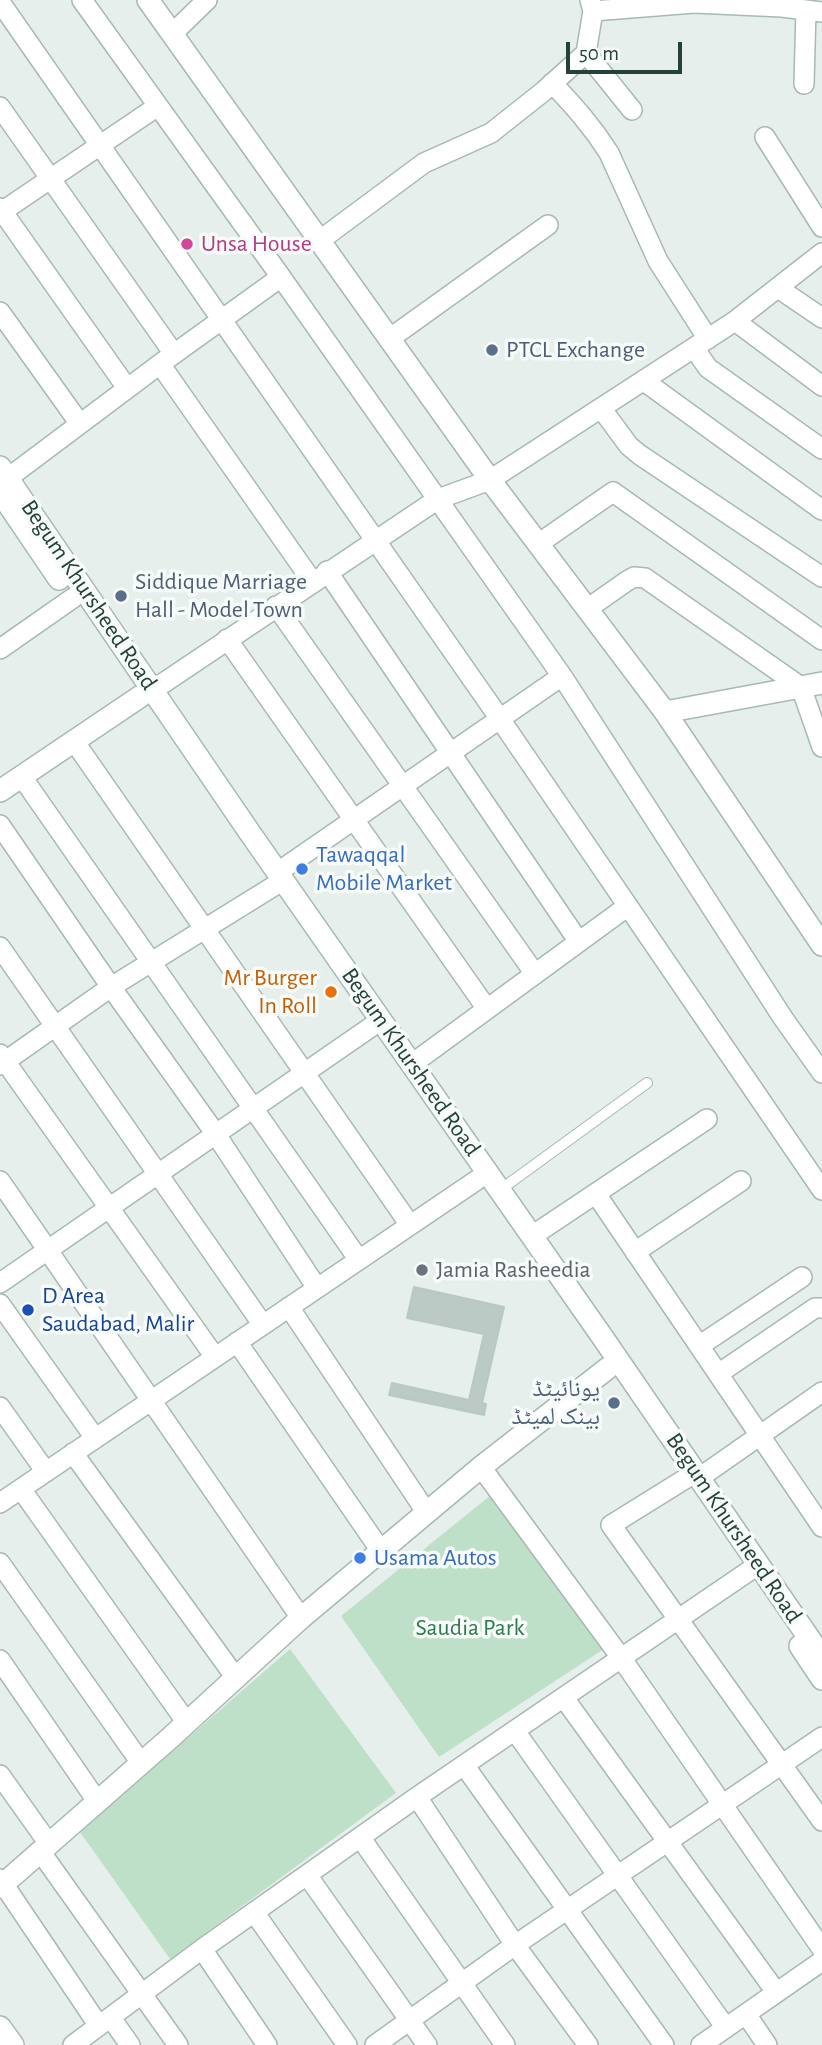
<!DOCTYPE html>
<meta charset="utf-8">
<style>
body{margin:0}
#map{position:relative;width:822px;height:2045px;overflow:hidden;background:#e6efeb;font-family:"Alegreya Sans",sans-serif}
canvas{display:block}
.scale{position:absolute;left:566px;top:42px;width:116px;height:32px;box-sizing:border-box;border:4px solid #24423a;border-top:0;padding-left:9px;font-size:21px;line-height:24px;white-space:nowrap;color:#24423a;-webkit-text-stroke:5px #f7fbf9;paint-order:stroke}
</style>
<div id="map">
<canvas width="822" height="2045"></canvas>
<div class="scale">50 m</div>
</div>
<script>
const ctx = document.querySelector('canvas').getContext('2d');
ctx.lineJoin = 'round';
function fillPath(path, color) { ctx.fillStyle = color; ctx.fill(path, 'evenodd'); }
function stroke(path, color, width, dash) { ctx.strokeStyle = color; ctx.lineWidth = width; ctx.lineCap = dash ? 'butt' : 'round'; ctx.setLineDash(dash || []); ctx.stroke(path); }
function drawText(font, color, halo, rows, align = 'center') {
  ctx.font = font + ' "Alegreya Sans","Noto Naskh Arabic",sans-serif'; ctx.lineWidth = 7; ctx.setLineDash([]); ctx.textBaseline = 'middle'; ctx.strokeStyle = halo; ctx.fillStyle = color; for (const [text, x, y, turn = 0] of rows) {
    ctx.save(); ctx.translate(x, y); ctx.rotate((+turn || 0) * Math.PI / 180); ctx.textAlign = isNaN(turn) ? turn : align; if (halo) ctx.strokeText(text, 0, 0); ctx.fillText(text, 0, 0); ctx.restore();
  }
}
fillPath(new Path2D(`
 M491,1495L604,1649L439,1757L341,1616Z
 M290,1649L396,1793L170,1959L80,1832Z`), '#bfe0c8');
const building = new Path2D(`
 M414,1287L504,1307L482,1403L486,1404L484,1415L389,1395L392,1383L469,1400L484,1334L407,1318Z`);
fillPath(building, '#bbcac4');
stroke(building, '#b8c9c2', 2);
const service = new Path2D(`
 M500,1190L647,1083`);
const minor = new Path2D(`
 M82,0L281,277L562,676L783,1018L822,1073
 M0,2L500,719L822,1190
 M593,11L694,3L782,7L822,12
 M172,34L207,0
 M586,53L632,110
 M552,83C574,106 592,126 609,153L658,261L708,339
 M804,84L806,10
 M0,107L174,354
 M765,137L822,227
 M0,208L127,388
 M0,213L158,106
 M319,241L424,163L491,133L544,91L586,53L593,11L590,0
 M778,288L822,318
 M0,312L80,424
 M735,321L822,386
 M389,339L548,225
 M694,348L708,368L822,449
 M160,364L312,581
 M644,381L822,510
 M601,408L629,446L640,455L822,577
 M8,478L160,364L281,277
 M538,544L613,492L822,640
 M327,571L579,942
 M276,606L535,974
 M587,609L627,581L634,577L645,578L801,687L822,747
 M227,639L487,1009
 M0,649L73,598
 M153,690L438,499L490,480L735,321L822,253
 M74,741L410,1225
 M22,777L359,1260
 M0,825L111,987L215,1133L317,1288
 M278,872L562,676
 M0,947L263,1325
 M0,1054L215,1357
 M412,1064L628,906
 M0,1065L111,987L274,886
 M0,1181L301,1618
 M596,1194L822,1527
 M532,1236L707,1119
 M635,1252L741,1181
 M0,1283L371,1027
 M0,1304L95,1438
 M289,1307L427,1513
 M237,1342L381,1551
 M699,1346L802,1277
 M718,1374L815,1308H822
 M0,1407L46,1472
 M73,1453L236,1678
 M481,1467L622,1659L822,1949
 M699,1478L822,1392
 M685,1479L611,1525L822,1821
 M21,1489L187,1723
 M0,1503L477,1180
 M0,1563L141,1763
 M0,1660L97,1801
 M564,1698L776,1992
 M515,1731L726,2028
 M464,1765L664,2045
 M0,1775L49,1844
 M417,1797L515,1945L588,2045
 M360,1837L505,2045
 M40,1851L178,2045
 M307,1875L427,2045
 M0,1879L99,2026
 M254,1912L347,2045
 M202,1949L267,2045
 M746,2014L767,2045
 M111,2018L130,2045
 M73,2045L202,1949L417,1797L749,1571
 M375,2045L515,1945L822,1737
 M701,2045L822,1961`);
const tertiary = new Path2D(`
 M148,0L490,480L665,712L822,945
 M665,712L822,683
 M0,791L141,696
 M0,1887L170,1738L301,1618L481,1467L608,1368
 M0,2027L13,2045`);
const secondary = new Path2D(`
 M0,467L250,833L601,1335L822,1657
 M0,492L59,579
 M800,1646L822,1679`);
stroke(service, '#a8b8b2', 12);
stroke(minor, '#a8b8b2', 22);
stroke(tertiary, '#a8b8b2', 24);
stroke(secondary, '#a4bbb3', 24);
stroke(service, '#fff', 10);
stroke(minor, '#fff', 19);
stroke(tertiary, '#fff', 21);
stroke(secondary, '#fff', 21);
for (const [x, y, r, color] of [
 [187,244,7,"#d1479c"],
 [492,350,7,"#5c6f8a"],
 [121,596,7,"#5c6f8a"],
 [302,869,7,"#3f7fe0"],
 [331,992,7,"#e8710a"],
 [422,1270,7,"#6b7280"],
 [28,1310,7,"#1a4fb4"],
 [614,1403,7,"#5c6f8a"],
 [360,1558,7,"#3f7fe0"]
]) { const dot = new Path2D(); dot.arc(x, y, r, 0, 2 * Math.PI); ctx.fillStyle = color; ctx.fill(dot); stroke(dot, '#f7fbf9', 2.5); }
drawText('24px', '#b23c85', '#f7fbf9', [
 ["Unsa House",201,244]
], 'left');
drawText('24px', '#4e5e75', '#f7fbf9', [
 ["PTCL Exchange",506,350],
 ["Siddique Marriage",135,582],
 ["Hall - Model Town",135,610],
 ["یونائیٹڈ",600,1389,"right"],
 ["بینک لمیٹڈ",600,1417,"right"]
], 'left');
drawText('24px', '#24423a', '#f7fbf9', [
 ["Begum Khursheed Road",89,595,56],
 ["Begum Khursheed Road",411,1062,55],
 ["Begum Khursheed Road",734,1528,56]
]);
drawText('24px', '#366cbe', '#f7fbf9', [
 ["Tawaqqal",316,855],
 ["Mobile Market",316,883],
 ["Usama Autos",374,1558]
], 'left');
drawText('24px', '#c56008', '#f7fbf9', [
 ["Mr Burger",317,978],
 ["In Roll",317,1006]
], 'right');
drawText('24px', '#5b616d', '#f7fbf9', [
 ["Jamia Rasheedia",436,1270]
], 'left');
drawText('24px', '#164399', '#f7fbf9', [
 ["D Area",42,1296],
 ["Saudabad, Malir",42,1324]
], 'left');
drawText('24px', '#2d7a4b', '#f7fbf9', [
 ["Saudia Park",470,1628]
]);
</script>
